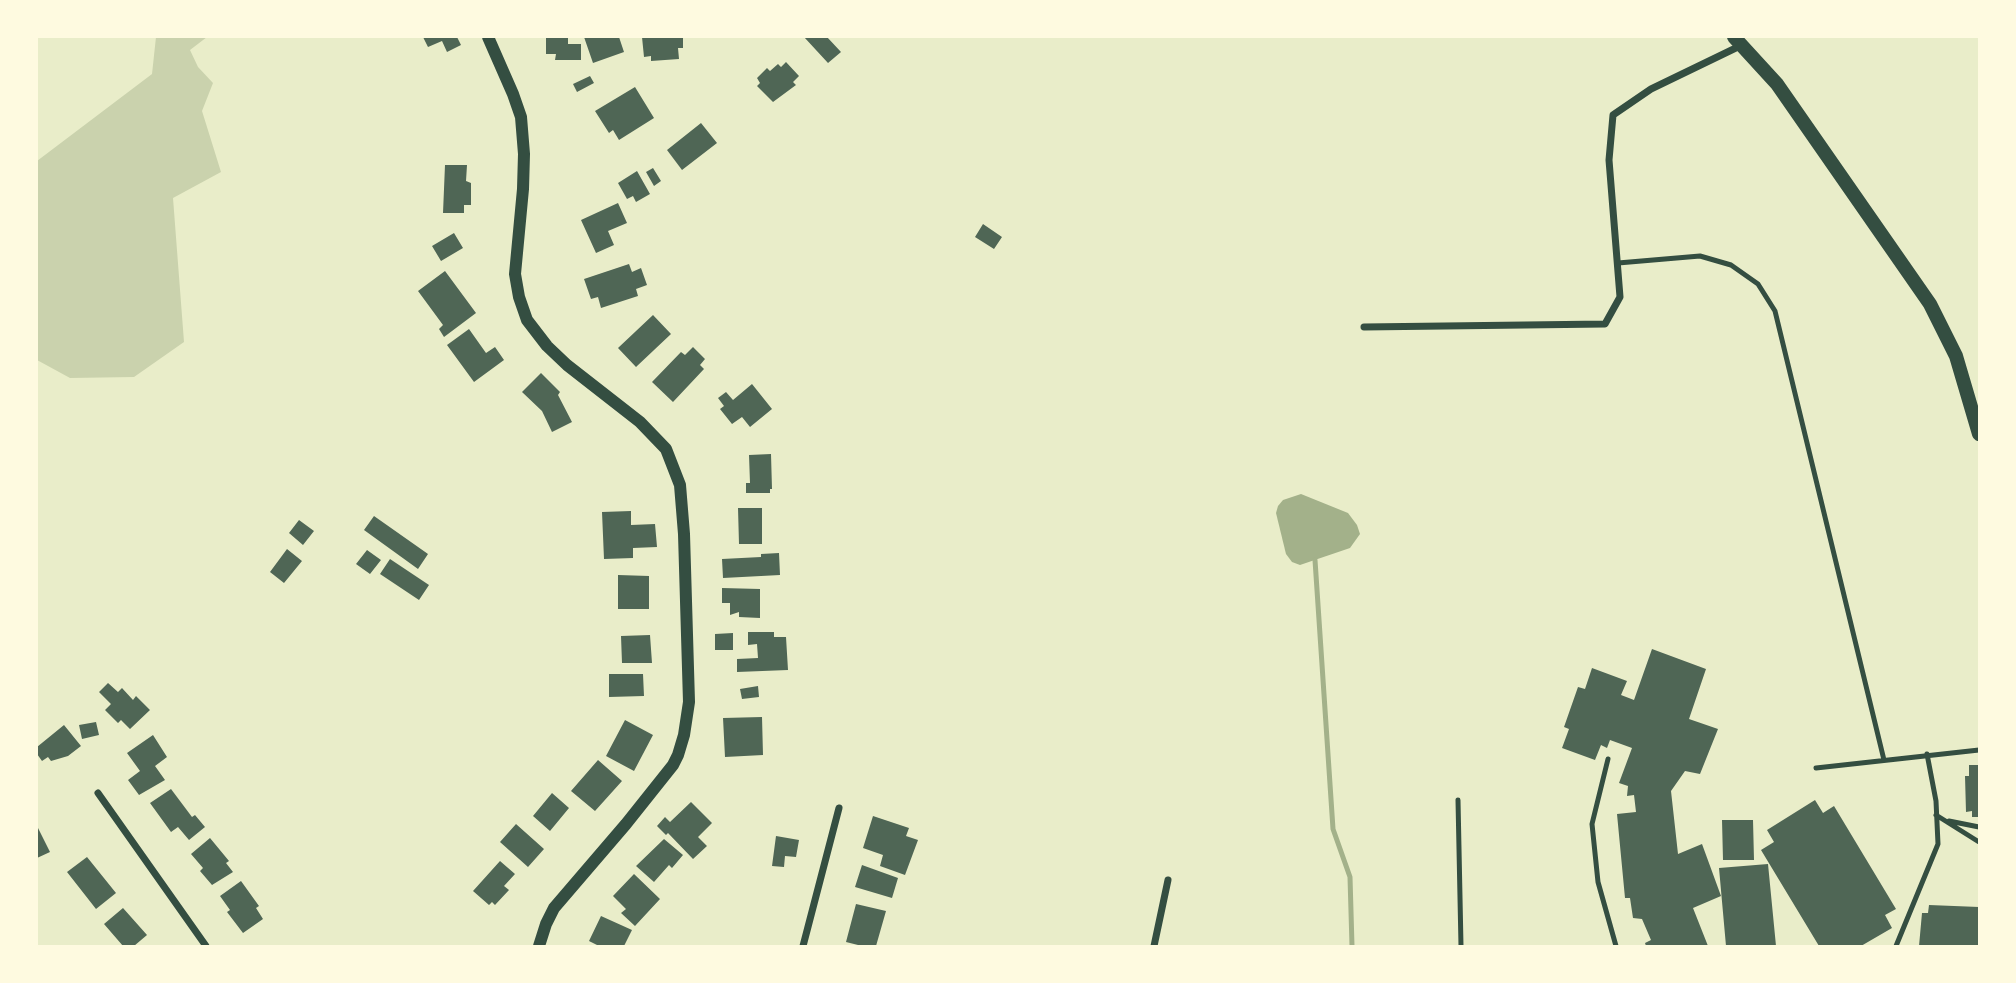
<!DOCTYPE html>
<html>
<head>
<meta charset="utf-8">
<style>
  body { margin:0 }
  #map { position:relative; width:2016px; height:983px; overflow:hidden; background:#e9edc9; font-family:Signika,sans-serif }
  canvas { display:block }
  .frame { position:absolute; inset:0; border:38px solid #fefae0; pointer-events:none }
</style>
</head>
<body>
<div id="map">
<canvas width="2016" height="983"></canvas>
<div class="frame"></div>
</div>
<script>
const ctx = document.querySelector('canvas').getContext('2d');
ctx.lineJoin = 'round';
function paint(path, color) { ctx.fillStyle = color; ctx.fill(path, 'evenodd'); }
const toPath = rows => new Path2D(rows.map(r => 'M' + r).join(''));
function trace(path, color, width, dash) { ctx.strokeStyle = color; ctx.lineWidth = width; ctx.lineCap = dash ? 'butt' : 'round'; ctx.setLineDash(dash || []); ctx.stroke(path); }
paint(toPath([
  [156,37,207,37,190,50,198,67,213,83,202,111,221,172,173,198,184,342,134,377,70,378,37,360,37,161,152,74]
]), '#cad2ad');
paint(toPath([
  [1301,494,1348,513,1357,525,1360,534,1350,548,1300,565,1292,562,1286,554,1276,513,1278,506,1283,500]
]), '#a3b18a');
trace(toPath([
  [1315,560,1333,829,1350,877,1352,946]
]), '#a3b18a', 5);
paint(toPath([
  [423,37,457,37,461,45,447,52,442,41,428,47],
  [546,37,568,37,568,44,581,44,581,60,555,60,556,54,546,54],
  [584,37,619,37,624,52,593,63],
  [642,37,683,38,683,48,678,48,679,59,651,61,651,56,644,57],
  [804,37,827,37,841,52,828,63],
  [786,62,799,76,793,82,796,85,773,102,757,86,760,83,757,78,767,68,770,71,778,64,781,67],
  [590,76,594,83,577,92,573,84],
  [635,87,654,118,619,140,613,130,609,133,595,111],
  [701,123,717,143,682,170,667,150],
  [445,165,467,165,466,181,471,183,471,205,464,205,464,213,443,213],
  [653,168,661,181,654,186,646,172],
  [637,171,650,194,636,202,633,196,627,199,618,183],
  [618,203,627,223,608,231,614,245,596,253,581,220],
  [983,224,1002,237,994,249,975,237],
  [454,233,463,248,441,261,432,246],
  [629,264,632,272,641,268,647,285,636,289,638,296,601,308,598,297,591,299,584,279],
  [445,271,476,313,444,337,439,329,443,325,418,291],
  [653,315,671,334,636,367,618,348],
  [469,329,486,353,495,347,504,360,474,382,447,345],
  [693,347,705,359,700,365,704,369,673,402,652,382,681,352,685,355],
  [541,373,560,392,558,395,572,422,552,432,542,411,522,392],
  [752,384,772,409,750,427,742,417,732,424,720,409,724,406,718,398,726,392,733,400],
  [771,454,772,489,770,489,770,493,746,493,746,483,750,483,749,455],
  [738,508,762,508,762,544,739,544],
  [631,511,631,525,655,524,657,547,633,548,633,558,604,559,602,512],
  [374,516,428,554,418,569,364,530],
  [299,520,314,531,303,545,289,533],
  [287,549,302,561,284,583,270,572],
  [367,550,381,560,370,574,356,564],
  [779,553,780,575,723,578,722,559,761,557,761,554],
  [390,559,429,585,419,600,380,574],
  [618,575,649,576,649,609,618,609],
  [722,588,760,589,760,618,739,617,739,612,730,615,730,603,722,603],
  [748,632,774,632,774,637,786,637,788,670,737,672,737,659,758,658,757,644,748,645],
  [733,633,733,650,715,650,715,634],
  [650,635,652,663,622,663,621,636],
  [1652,649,1706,669,1689,719,1718,729,1700,774,1685,771,1671,791,1678,854,1702,844,1721,896,1693,908,1708,946,1646,946,1645,943,1651,940,1642,919,1633,918,1630,898,1625,898,1617,814,1636,812,1634,795,1627,796,1628,786,1619,783,1632,748,1610,740,1607,748,1601,745,1595,760,1562,748,1569,729,1564,727,1578,687,1585,689,1592,668,1627,681,1621,695,1634,700],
  [609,674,643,674,644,696,609,697],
  [108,683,118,692,122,688,133,700,136,696,150,710,130,729,121,720,118,723,105,710,111,704,99,692],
  [758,686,759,697,742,699,740,689],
  [762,717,763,755,725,757,723,718],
  [625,720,653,735,634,771,606,756],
  [96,722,99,735,82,739,79,725],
  [64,725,81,746,68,756,51,761,48,757,42,761,37,754,37,747],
  [153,735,167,757,155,766,165,780,139,795,128,780,140,771,127,753],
  [598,760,622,781,595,811,571,791],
  [1969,765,1979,765,1979,817,1972,817,1972,811,1966,812,1965,776,1969,776],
  [171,789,192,817,195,815,205,827,189,840,178,827,171,832,150,803],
  [552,793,569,808,550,831,533,816],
  [1815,800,1823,813,1834,806,1896,909,1885,915,1892,928,1861,946,1819,946,1761,850,1774,842,1767,830],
  [691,802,712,823,698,837,707,846,693,859,668,833,666,835,657,826,665,817,670,822],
  [873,816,909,828,906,836,918,840,905,875,880,866,883,855,863,848],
  [1722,820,1753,820,1754,860,1723,860],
  [516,824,544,849,528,867,500,842],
  [37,826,50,852,37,858],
  [776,836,799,840,796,857,785,856,784,867,772,866],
  [210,838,229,861,226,863,233,872,212,885,200,871,203,868,191,854],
  [664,839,683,855,672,868,669,865,654,882,636,866],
  [87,857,116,893,96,909,67,872],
  [500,861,515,874,504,886,509,890,495,905,492,902,489,905,473,891],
  [1768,864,1776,946,1726,946,1719,868],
  [862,865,898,878,892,898,855,887],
  [634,874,660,899,635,926,621,913,626,909,613,896],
  [241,881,259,906,256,908,263,919,243,933,227,912,230,910,220,896],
  [856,904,886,911,876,946,862,946,846,942],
  [1929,905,1979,907,1978,946,1919,946,1922,913,1928,913],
  [123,908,147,935,134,946,123,946,104,924],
  [601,916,632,930,624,946,599,946,589,941]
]), '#4f6655');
trace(toPath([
  [1618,263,1700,256,1731,265,1758,284,1775,311,1884,760],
  [1608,759,1592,824,1598,882,1616,946],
  [1816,768,1979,750],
  [1458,800,1461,946],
  [1936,815,1979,842],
  [1949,821,1979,827],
  [1896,946,1938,844,1936,801,1927,754]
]), '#344e41', 5);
trace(toPath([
  [1364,327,1605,324,1620,297,1609,160,1613,115,1651,89,1742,45],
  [98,793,206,946],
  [803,946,839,808],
  [1154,946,1168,880]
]), '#344e41', 7);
trace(toPath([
  [488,37,513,94,521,117,524,154,523,189,515,274,519,297,527,320,547,346,567,365,640,422,666,449,680,485,684,534,689,702,684,735,678,755,673,765,626,824,554,908,546,924,539,946]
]), '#344e41', 12);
trace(toPath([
  [1734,37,1777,84,1930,304,1956,356,1979,434]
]), '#344e41', 14);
</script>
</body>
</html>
